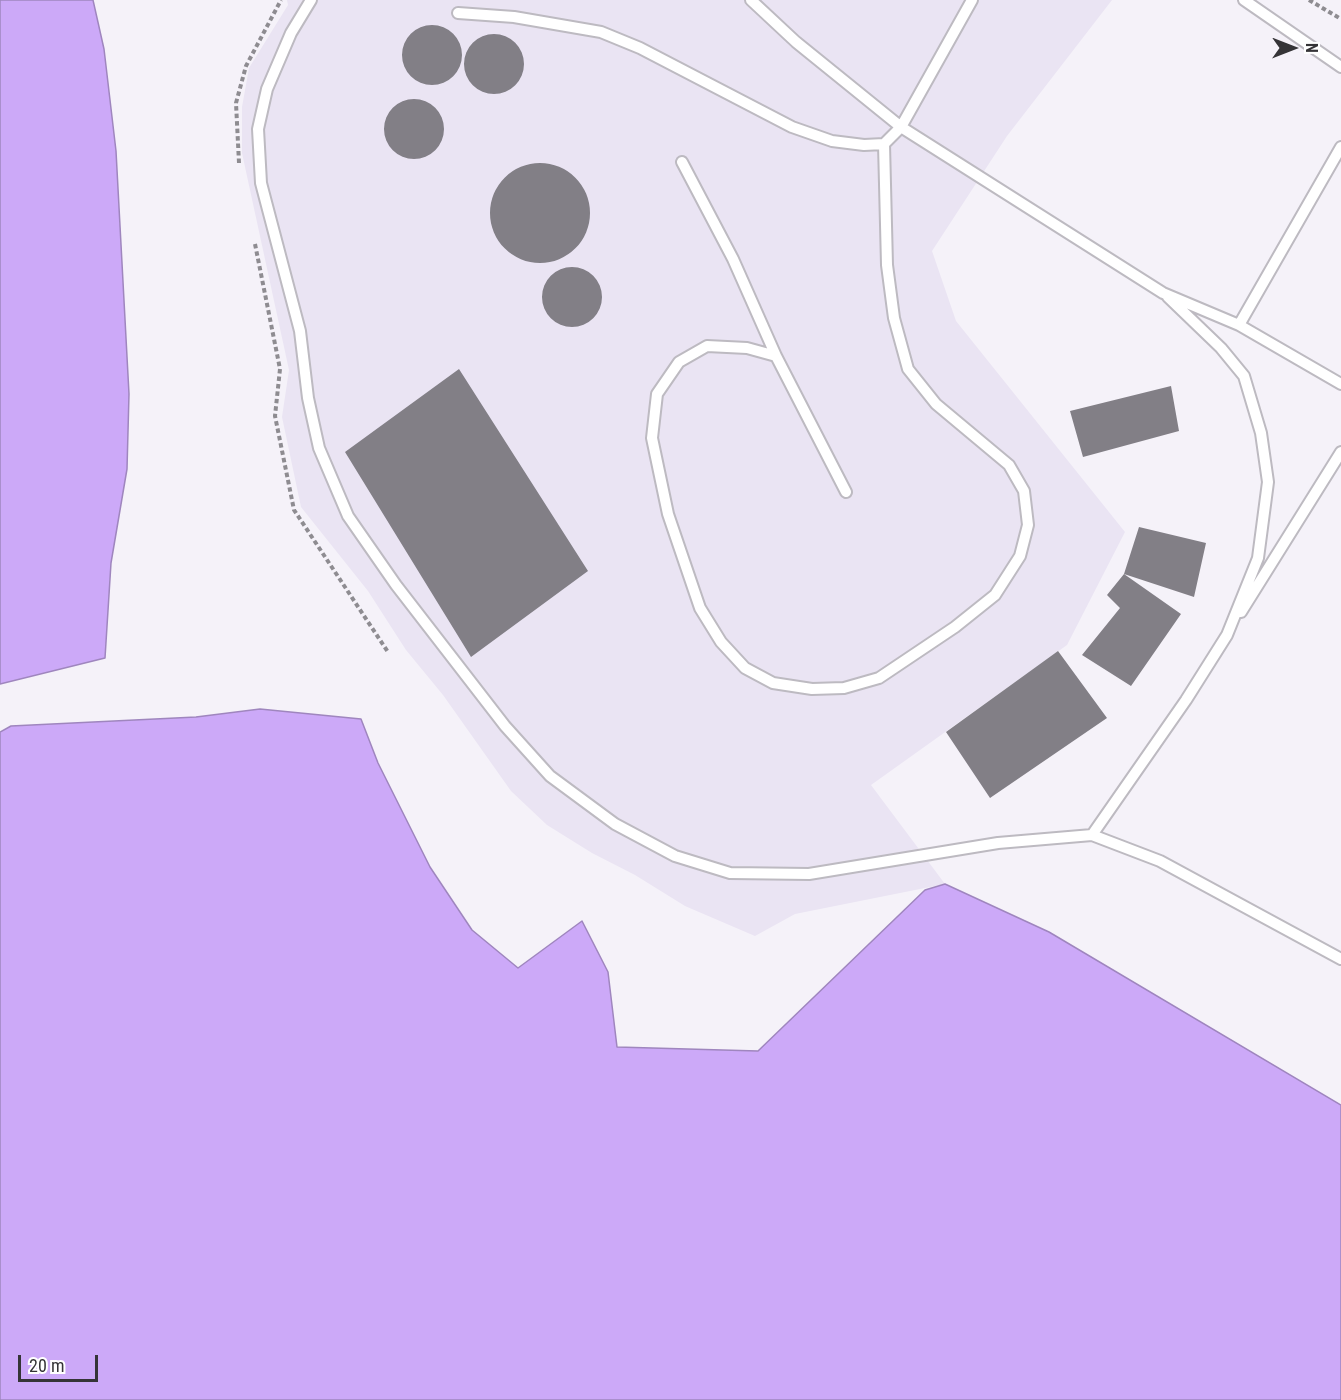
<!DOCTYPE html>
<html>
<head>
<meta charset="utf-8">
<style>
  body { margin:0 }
  #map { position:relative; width:1341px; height:1400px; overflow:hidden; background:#f5f2f9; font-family:"Roboto Condensed",sans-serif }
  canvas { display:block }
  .north { position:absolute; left:1263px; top:18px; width:60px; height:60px; -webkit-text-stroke:4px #fff; paint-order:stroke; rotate:90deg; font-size:16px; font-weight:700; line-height:24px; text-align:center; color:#353437 }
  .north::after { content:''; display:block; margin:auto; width:21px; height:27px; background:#353437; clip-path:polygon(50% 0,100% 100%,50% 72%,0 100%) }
  .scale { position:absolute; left:18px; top:1355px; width:80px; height:27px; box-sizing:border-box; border:3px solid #353437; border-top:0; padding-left:8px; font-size:18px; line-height:21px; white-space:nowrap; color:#353437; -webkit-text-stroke:4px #fff; paint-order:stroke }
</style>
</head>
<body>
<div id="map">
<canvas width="1341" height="1400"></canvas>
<div class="north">N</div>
<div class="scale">20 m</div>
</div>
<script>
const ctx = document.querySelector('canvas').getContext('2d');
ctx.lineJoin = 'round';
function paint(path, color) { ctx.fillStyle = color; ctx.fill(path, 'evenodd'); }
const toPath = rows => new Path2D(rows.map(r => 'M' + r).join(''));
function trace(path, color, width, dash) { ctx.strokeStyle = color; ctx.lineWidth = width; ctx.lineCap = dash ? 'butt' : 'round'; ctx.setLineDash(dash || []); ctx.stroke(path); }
paint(toPath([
  [287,0,1112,0,1007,136,932,251,956,321,1125,532,1067,645,871,785,945,884,795,914,755,936,685,906,635,875,592,853,547,825,511,791,443,695,406,650,368,591,301,507,282,417,289,370,242,153,242,107,249,68,288,5]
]), '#eae4f3');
const water = toPath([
  [0,0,93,0,104,49,116,151,129,394,127,469,111,563,105,658,0,684,0,0],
  [260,709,361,719,378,763,430,867,472,930,518,968,582,921,608,972,617,1047,758,1051,925,890,945,884,1049,932,1341,1105,1341,1400,0,1400,0,732,11,726,196,717,260,709]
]);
paint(water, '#cca9f8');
trace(water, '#9f86be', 1.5);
paint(toPath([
  '402 55a30 30 0 1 1 60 0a30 30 0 1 1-60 0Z',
  '464 64a30 30 0 1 1 60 0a30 30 0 1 1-60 0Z',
  '384 129a30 30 0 1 1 60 0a30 30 0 1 1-60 0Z',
  '490 213a50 50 0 1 1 100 0a50 50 0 1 1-100 0Z',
  '542 297a30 30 0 1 1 60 0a30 30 0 1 1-60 0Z',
  [459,369,588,571,471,657,345,452],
  [1171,386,1179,431,1083,457,1070,411],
  [1139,527,1206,543,1194,597,1124,574],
  [1124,574,1181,614,1131,686,1082,655,1120,608,1107,595],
  [1058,651,1107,718,990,798,946,732]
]), '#827f86');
const lane = toPath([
  [311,0,291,33,267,89,258,129,261,183,300,331,308,398,319,448,348,516,396,585,505,726,550,776,615,824,675,856,730,873,809,874,998,843,1092,835,1160,861,1341,959],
  [751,0,796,42,901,127,1163,293,1239,325,1341,384],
  [1244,0,1341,67],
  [458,13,514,17,601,32,640,48,792,127,832,141,864,145,884,144,901,127,972,0],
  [682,162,733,259,776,356,846,492],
  [1239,325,1341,147],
  [776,356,747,348,707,346,679,362,657,394,652,438,668,514,700,608,721,642,745,668,773,683,812,689,844,688,879,678,955,627,995,595,1020,556,1028,525,1024,491,1009,465,936,404,908,369,894,318,887,265,884,144],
  [1241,612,1341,452],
  [1092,835,1186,700,1227,635,1258,558,1268,482,1261,433,1244,376,1221,348,1168,297]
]);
trace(lane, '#bdbac1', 14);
trace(toPath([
  [1309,0,1341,19],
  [239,163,236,103,246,66,281,0],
  [255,244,280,369,275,416,294,510,388,652]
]), '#8e8c91', 4, [4.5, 3]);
trace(lane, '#fff', 10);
</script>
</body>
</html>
